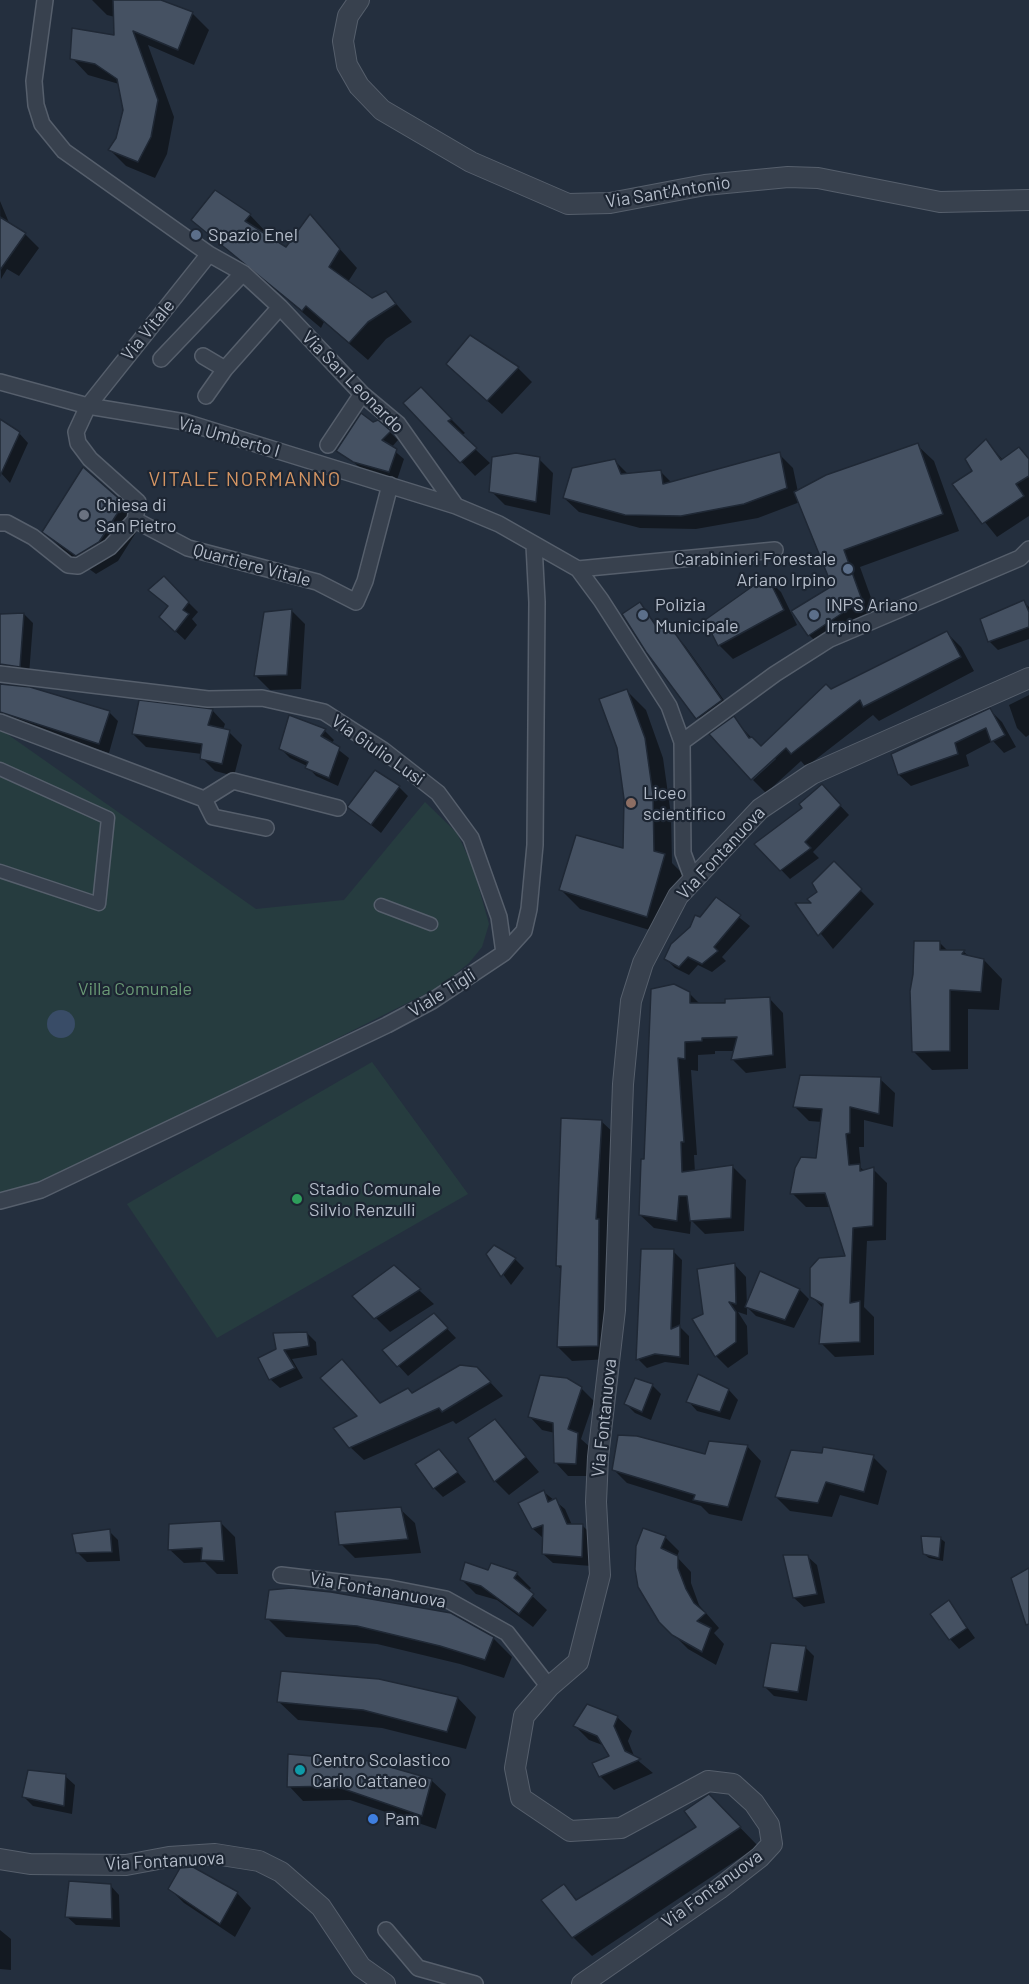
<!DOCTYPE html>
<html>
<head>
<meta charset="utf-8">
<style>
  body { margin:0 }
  canvas { display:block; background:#242f3e }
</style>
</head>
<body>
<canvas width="1029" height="1984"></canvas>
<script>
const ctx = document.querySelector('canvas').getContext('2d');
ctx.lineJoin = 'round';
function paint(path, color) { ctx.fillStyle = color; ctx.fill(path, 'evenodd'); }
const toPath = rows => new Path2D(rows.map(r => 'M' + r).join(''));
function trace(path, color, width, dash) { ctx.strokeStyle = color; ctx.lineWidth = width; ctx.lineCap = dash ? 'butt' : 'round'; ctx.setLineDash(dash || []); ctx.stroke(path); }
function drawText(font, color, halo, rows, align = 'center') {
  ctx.font = font + ' Barlow,sans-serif'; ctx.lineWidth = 4.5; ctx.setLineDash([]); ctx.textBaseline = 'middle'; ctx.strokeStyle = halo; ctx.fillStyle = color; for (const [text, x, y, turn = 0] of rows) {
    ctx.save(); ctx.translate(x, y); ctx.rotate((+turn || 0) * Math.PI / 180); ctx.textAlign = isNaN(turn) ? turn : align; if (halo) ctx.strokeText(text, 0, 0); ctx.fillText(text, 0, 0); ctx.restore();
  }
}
paint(toPath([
  [0,729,256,909,344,900,425,802,457,833,473,867,489,924,482,947,469,963,439,987,14,1201,0,1202],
  [372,1062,468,1194,217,1338,127,1204]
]), '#263c3f');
paint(toPath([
  '47 1024a14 14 0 1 1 28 0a14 14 0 1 1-28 0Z'
]), '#394c67');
paint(toPath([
  [92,0,160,0,192,13,209,30,194,65,148,45,174,117,167,154,155,178,126,166,110,150,118,138,124,101,119,84,88,75,72,58,116,36,115,17,107,15],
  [215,192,250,215,267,233,265,235,286,249,311,217,357,268,348,282,372,300,386,292,412,322,386,339,368,360,324,322,321,328,193,220],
  [0,201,10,225,25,234,39,248,19,276,7,269,1,279],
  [470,337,518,368,532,382,502,414,462,378],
  [421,389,465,433,461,436,490,463,475,476,405,403],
  [373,423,390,432,398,440,391,448,404,459,397,480,363,470,338,450],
  [0,430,19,433,28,443,10,483,0,472],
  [986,441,1003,460,1029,459,1029,516,997,537,954,484,974,472],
  [917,445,934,461,959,531,860,567,878,617,826,652,809,635,834,587,800,502,758,518,696,529,640,528,579,512,564,498,615,461,629,475,660,471,672,483,779,454,793,468,798,492],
  [539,459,553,473,550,515,505,505,491,491],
  [123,504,142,523,118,561,96,574,63,550,44,531],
  [164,578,198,612,192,619,197,625,185,640,170,626,169,607,150,590],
  [767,578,781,592,797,625,733,659,719,645],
  [1024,602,1029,607,1029,639,998,650,989,641],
  [640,604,660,629,676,635,686,647,731,710,707,728,624,615],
  [291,610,305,624,301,689,270,690,256,676],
  [0,614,24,614,33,623,29,675,0,673],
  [947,633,961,647,974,671,879,721,873,715,806,767,801,761,766,793,753,780,776,759,774,757,751,778,733,718,761,748,831,691],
  [0,689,109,712,118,721,109,753,0,718],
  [627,691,646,710,663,758,671,815,672,863,683,874,666,935,580,909,561,890,625,850],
  [1029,695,1029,735,1026,737,1017,728,1009,705],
  [140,702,213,711,225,724,223,730,229,732,242,745,234,776,215,771,202,758,202,754,146,747,133,734],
  [990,710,1002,722,1016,747,1004,753,993,741,966,755,969,766,911,786,899,775,893,754],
  [290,717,325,731,334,740,331,744,349,758,338,786,316,776,307,766,290,758,281,749],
  [822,786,849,815,813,852,819,858,790,879,756,844,805,808],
  [399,787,408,796,381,833,349,807],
  [834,864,874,904,833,949,798,905,814,904],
  [716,899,750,926,722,957,726,961,712,972,698,965,689,975,675,968,666,959],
  [940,943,948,951,964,952,970,957,984,960,1002,979,999,1010,968,1009,968,1069,932,1070,913,1051],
  [689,993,700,1004,770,999,783,1013,786,1068,746,1073,733,1060,735,1051,715,1051,715,1054,698,1055,698,1071,691,1070,697,1155,694,1155,695,1172,732,1166,746,1180,744,1231,705,1234,691,1220,690,1234,654,1228,640,1215,646,1160],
  [880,1079,895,1093,893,1127,864,1120,864,1147,859,1147,861,1168,865,1171,873,1169,887,1183,886,1240,867,1241,864,1307,874,1317,874,1355,835,1357,821,1343,824,1309,811,1296,847,1257,831,1207,806,1207,792,1193,817,1159,822,1122,809,1121,795,1107],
  [601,1121,616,1135,611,1359,572,1361,558,1347,563,1271,558,1266],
  [494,1247,515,1259,524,1268,511,1285,488,1254],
  [673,1251,682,1260,680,1327,689,1336,689,1365,665,1362,647,1368,638,1359],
  [735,1265,746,1277,747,1306,761,1273,800,1290,809,1299,794,1328,756,1316,747,1307,747,1315,738,1312,747,1326,748,1354,728,1368,716,1356],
  [394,1267,434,1304,390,1332,354,1296],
  [434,1315,456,1338,408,1376,384,1350],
  [307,1333,316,1342,317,1355,292,1359,303,1378,280,1388,270,1379,277,1350],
  [342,1361,381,1404,413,1394,490,1382,503,1396,456,1424,453,1421,364,1460,350,1447,359,1416],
  [699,1376,729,1390,738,1400,730,1420,697,1411,688,1401],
  [652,1385,661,1394,651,1420,635,1413,626,1404],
  [581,1388,594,1401,581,1439,590,1447,588,1476,568,1476,556,1463,555,1433,542,1430,530,1417],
  [495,1421,539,1472,509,1495,495,1481],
  [747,1446,761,1461,742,1521,709,1514,701,1506,627,1483,613,1469,706,1456],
  [439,1451,466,1482,443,1497,434,1488],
  [873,1457,887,1471,878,1505,840,1495,832,1517,790,1511,776,1497],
  [544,1492,565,1509,572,1525,582,1525,591,1534,591,1566,553,1563,543,1554,543,1538,533,1529,520,1504],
  [400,1509,415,1523,421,1553,355,1558,341,1544],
  [220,1522,235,1537,238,1574,217,1574,205,1562,184,1563,169,1549],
  [109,1531,118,1540,120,1561,87,1562,77,1552],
  [665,1537,679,1551,677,1557,691,1572,691,1583,699,1605,719,1628,714,1633,724,1644,716,1665,688,1649,660,1621,636,1569],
  [940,1538,945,1542,943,1561,929,1558,924,1554],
  [807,1556,817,1565,825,1603,804,1607,794,1598],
  [492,1564,517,1574,531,1588,528,1592,547,1610,533,1627,497,1600,476,1594,462,1580,489,1572],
  [270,1591,493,1638,512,1657,504,1678,460,1664,377,1644,286,1637,267,1618],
  [949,1602,975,1638,959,1649,950,1639],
  [805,1647,814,1656,807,1701,774,1696,765,1687],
  [379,1680,458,1698,476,1717,466,1749,382,1728,298,1720,279,1702],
  [617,1717,632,1731,628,1741,635,1758,653,1773,614,1790,600,1776,611,1756,605,1746,589,1740,575,1726],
  [65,1776,75,1785,72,1814,33,1806,24,1797],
  [431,1780,446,1794,436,1829,350,1800,303,1801,289,1786],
  [728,1815,758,1846,592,1956,573,1937,564,1886,578,1901],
  [192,1869,237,1893,251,1908,235,1937,184,1903,170,1889],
  [110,1885,119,1895,120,1927,76,1925,66,1916],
  [0,1930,11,1939,11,1970,0,1969]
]), '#0007');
const building = toPath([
  [113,0,161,0,193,12,178,50,133,31,158,100,151,137,138,162,108,150,116,138,123,110,117,79,95,64,70,59,72,28,114,35,113,0],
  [215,190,251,214,245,221,286,247,310,214,340,249,329,267,372,298,386,291,396,304,368,322,349,343,306,306,302,311,191,220,215,190],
  [0,217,26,233,0,270,0,217],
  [470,335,519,367,487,401,446,364,470,335],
  [421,387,452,419,448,421,477,448,460,463,403,403,421,387],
  [361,413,373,422,378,420,391,431,382,440,397,449,389,472,353,462,336,451,361,413],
  [0,419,20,432,0,476,0,419],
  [986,439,1001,460,1019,447,1029,459,1029,476,1016,484,1024,496,982,524,952,484,972,471,965,459,986,439],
  [918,443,943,514,844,550,862,600,808,636,791,611,832,586,794,492,826,475,918,443],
  [780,452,787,488,744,504,681,516,625,515,563,498,572,468,615,459,621,474,661,470,663,484,780,452],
  [516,453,540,457,536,502,489,492,492,457,516,453],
  [83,467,124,503,99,542,76,556,42,532,83,467],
  [164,576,189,602,183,610,189,614,175,632,159,617,168,606,148,590,164,576],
  [767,576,784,610,718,646,705,620,767,576],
  [1024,600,1029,612,1029,627,988,642,980,619,1024,600],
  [640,602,658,629,667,624,677,636,722,700,696,719,646,652,622,614,640,602],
  [292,609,287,675,254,676,264,612,292,609],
  [24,613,20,667,0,664,0,614,24,613],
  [947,631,961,657,863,707,860,700,791,754,786,748,751,780,709,734,734,716,749,738,752,737,761,746,826,684,831,689,947,631],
  [0,684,30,687,110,711,99,744,0,712,0,684],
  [627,689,645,738,653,795,654,851,665,854,647,917,559,890,576,835,623,848,624,799,617,748,599,699,627,689],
  [139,700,213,709,208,725,230,730,222,764,200,759,202,744,132,734,139,700],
  [990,708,1005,735,991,742,986,728,955,743,958,754,898,775,891,754,990,708],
  [289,715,326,729,321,736,340,747,329,778,305,768,308,762,279,749,289,715],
  [375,770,400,786,371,825,347,807,375,770],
  [822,784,841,805,805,842,811,848,780,871,754,844,802,808,799,804,822,784],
  [834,861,862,889,818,936,795,903,811,903,807,899,817,892,812,883,834,861],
  [716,897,741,915,714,947,718,951,702,964,688,957,679,967,664,959,671,944,690,927,695,915,700,917,716,897],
  [914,941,940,941,940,950,965,950,962,954,984,959,981,992,950,990,950,1051,912,1052,910,991,913,974,914,941],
  [674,984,690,992,690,1003,725,1003,725,999,770,997,773,1055,731,1060,737,1037,702,1038,702,1041,685,1042,685,1059,678,1058,684,1142,681,1142,682,1172,733,1165,731,1218,690,1221,687,1196,679,1196,677,1221,639,1215,641,1159,644,1159,651,989,674,984],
  [800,1075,881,1077,879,1114,850,1107,850,1133,846,1134,849,1165,860,1164,860,1171,874,1167,873,1226,853,1228,850,1303,860,1301,860,1342,819,1344,823,1304,810,1297,810,1268,819,1258,845,1256,825,1193,790,1194,795,1168,801,1157,816,1158,822,1109,793,1107,800,1075],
  [561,1118,602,1120,596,1219,599,1219,598,1346,557,1347,561,1266,556,1266,561,1118],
  [494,1245,516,1258,501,1277,486,1254,494,1245],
  [641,1249,674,1249,671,1329,680,1325,680,1357,655,1354,636,1360,641,1249],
  [735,1263,736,1304,729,1302,736,1312,736,1342,715,1357,692,1319,703,1314,697,1269,735,1263],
  [394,1265,421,1289,374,1319,352,1296,394,1265],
  [760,1271,800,1289,785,1320,745,1307,760,1271],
  [434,1313,448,1328,397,1367,382,1350,434,1313],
  [307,1332,309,1346,284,1350,295,1368,269,1380,258,1358,276,1349,273,1333,307,1332],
  [342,1359,380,1403,408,1388,412,1393,460,1365,477,1367,491,1382,442,1412,439,1408,349,1448,333,1428,357,1416,320,1378,342,1359],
  [698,1374,729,1389,720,1412,686,1402,698,1374],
  [540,1375,567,1378,582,1387,568,1429,578,1433,576,1464,554,1463,553,1423,528,1417,540,1375],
  [635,1378,653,1384,642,1412,624,1404,635,1378],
  [495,1419,526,1457,494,1482,468,1438,495,1419],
  [618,1435,637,1436,705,1454,709,1441,748,1445,728,1507,693,1500,695,1495,612,1470,618,1435],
  [823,1447,874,1455,864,1492,826,1482,818,1503,775,1497,791,1450,822,1453,823,1447],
  [439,1449,458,1472,433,1489,415,1464,439,1449],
  [544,1490,548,1502,556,1498,567,1524,583,1524,582,1557,542,1554,543,1525,532,1529,518,1503,544,1490],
  [401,1507,408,1539,339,1545,335,1512,401,1507],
  [221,1521,224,1561,201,1560,202,1548,168,1550,169,1524,221,1521],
  [643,1528,666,1536,661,1548,678,1556,678,1568,686,1589,694,1603,706,1613,697,1621,711,1628,702,1652,672,1635,659,1622,638,1587,635,1569,636,1546,643,1528],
  [110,1529,112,1552,76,1553,72,1534,110,1529],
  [921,1536,941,1537,939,1558,923,1554,921,1536],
  [783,1555,808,1555,817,1594,793,1598,783,1555],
  [465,1562,488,1570,491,1563,518,1572,514,1578,534,1594,519,1614,481,1586,460,1580,465,1562],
  [1029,1568,1029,1624,1026,1625,1011,1578,1029,1568],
  [291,1588,331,1592,451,1613,494,1637,485,1660,440,1646,357,1626,265,1619,269,1590,291,1588],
  [949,1600,967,1628,949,1640,930,1614,949,1600],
  [771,1643,806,1646,798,1692,763,1687,771,1643],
  [281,1671,379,1679,458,1697,447,1732,363,1710,277,1702,281,1671],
  [587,1704,618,1716,614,1726,625,1751,641,1759,599,1777,592,1763,609,1756,597,1736,573,1726,587,1704],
  [288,1754,369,1761,432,1779,422,1816,335,1786,287,1787,288,1754],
  [28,1770,66,1774,64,1806,22,1797,28,1770],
  [709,1794,741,1827,572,1938,541,1900,564,1884,576,1900,696,1827,684,1811,709,1794],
  [193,1867,238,1892,220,1924,168,1889,180,1868,193,1867],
  [69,1881,111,1884,112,1919,65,1917,69,1881]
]);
paint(building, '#455162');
trace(building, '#1f2835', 1.5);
const pedestrian = toPath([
  [0,769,108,818,99,904,0,871],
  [381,905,431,924]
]);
const minor = toPath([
  [45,0,34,81,36,105,42,124,64,151,209,254,243,273,280,307,362,394,398,424,456,506,499,524,578,569,601,600,669,706,682,742,683,853,693,880],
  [209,254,88,406,76,432,78,443,90,459,138,502,135,520,188,548,317,582,356,602,365,581,390,485],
  [203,356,225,369],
  [161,359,243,273],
  [0,382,88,406,185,422,456,506],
  [206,396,225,369,280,307],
  [328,445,362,394],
  [0,523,7,523,33,537,68,565,78,566,110,547,135,520],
  [578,569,775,550],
  [0,674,208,699,262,698,324,712,383,750,438,793,471,838,499,917,504,953],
  [0,722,204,799,213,817,266,828],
  [682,742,775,674,830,639,1020,558,1029,549],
  [204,799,233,781,338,808],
  [0,1201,41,1190,387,1025,432,1001,504,953,524,931,529,909,535,845,537,602,534,545],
  [281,1575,390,1588,446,1599,507,1633,549,1687],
  [386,1930,418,1968,475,1984]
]);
const tertiary = toPath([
  [359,0,348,16,343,41,347,65,359,86,382,110,471,162,568,204,610,203,705,185,788,177,818,178,940,202,1029,200],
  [0,1859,30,1864,126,1865,169,1857,215,1854,259,1861,281,1872,321,1907,361,1967,385,1984],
  [582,1984,719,1889,760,1857,772,1844,769,1825,754,1803,733,1784,708,1781,621,1828,570,1831,521,1798,515,1768,524,1716,549,1687,578,1662,600,1575,596,1502,598,1457,615,1310,623,1084,631,1001,643,963,678,896,760,809,812,774,1029,678]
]);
trace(pedestrian, '#565f6c', 15);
trace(minor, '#565f6c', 18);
trace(tertiary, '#565f6c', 22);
trace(pedestrian, '#38414e', 12);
trace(minor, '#38414e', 15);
trace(tertiary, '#38414e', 20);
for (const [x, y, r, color] of [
  [196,235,6,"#5c6f8a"],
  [84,515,6,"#6b7280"],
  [848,569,6,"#5c6f8a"],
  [643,615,6,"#5c6f8a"],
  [814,615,6,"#5c6f8a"],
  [631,803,6,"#8d6e63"],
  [297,1199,6,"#2e9e5b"],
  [300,1770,6,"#0f9aa8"],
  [373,1819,6,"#3f7fe0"]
]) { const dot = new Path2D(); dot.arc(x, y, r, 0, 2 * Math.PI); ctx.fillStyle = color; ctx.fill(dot); trace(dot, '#1d2633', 2); }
drawText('18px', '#b4bcc9', '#1d2633', [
  ["Via Sant'Antonio",668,192,-9],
  ["Via Vitale",148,330,-51],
  ["Via San Leonardo",353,382,45],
  ["Via Umberto I",229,437,16],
  ["Quartiere Vitale",252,565,15],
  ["Via Giulio Lusi",378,750,35],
  ["Via Fontanuova",721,853,-47],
  ["Viale Tigli",442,993,-32],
  ["Via Fontanuova",604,1418,-84],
  ["Via Fontananuova",378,1590,10],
  ["Via Fontanuova",165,1861,-3],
  ["Via Fontanuova",712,1889,-36]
]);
drawText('18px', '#b4bcc9', '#1d2633', [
  ["Spazio Enel",208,235],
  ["Chiesa di",96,505],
  ["San Pietro",96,526],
  ["Carabinieri Forestale",836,559,"right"],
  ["Ariano Irpino",836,580,"right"],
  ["Polizia",655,605],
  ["Municipale",655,626],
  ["INPS Ariano",826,605],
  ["Irpino",826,626],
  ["Liceo",643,793],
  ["scientifico",643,814],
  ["Stadio Comunale",309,1189],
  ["Silvio Renzulli",309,1210],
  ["Centro Scolastico",312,1760],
  ["Carlo Cattaneo",312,1781],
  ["Pam",385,1819]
], 'left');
drawText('18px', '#6b9a76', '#1d2633', [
  ["Villa Comunale",135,989]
]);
ctx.letterSpacing = '1.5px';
drawText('20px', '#d59563', '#1d2633', [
  ["VITALE NORMANNO",245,479]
]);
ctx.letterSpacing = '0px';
</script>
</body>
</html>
